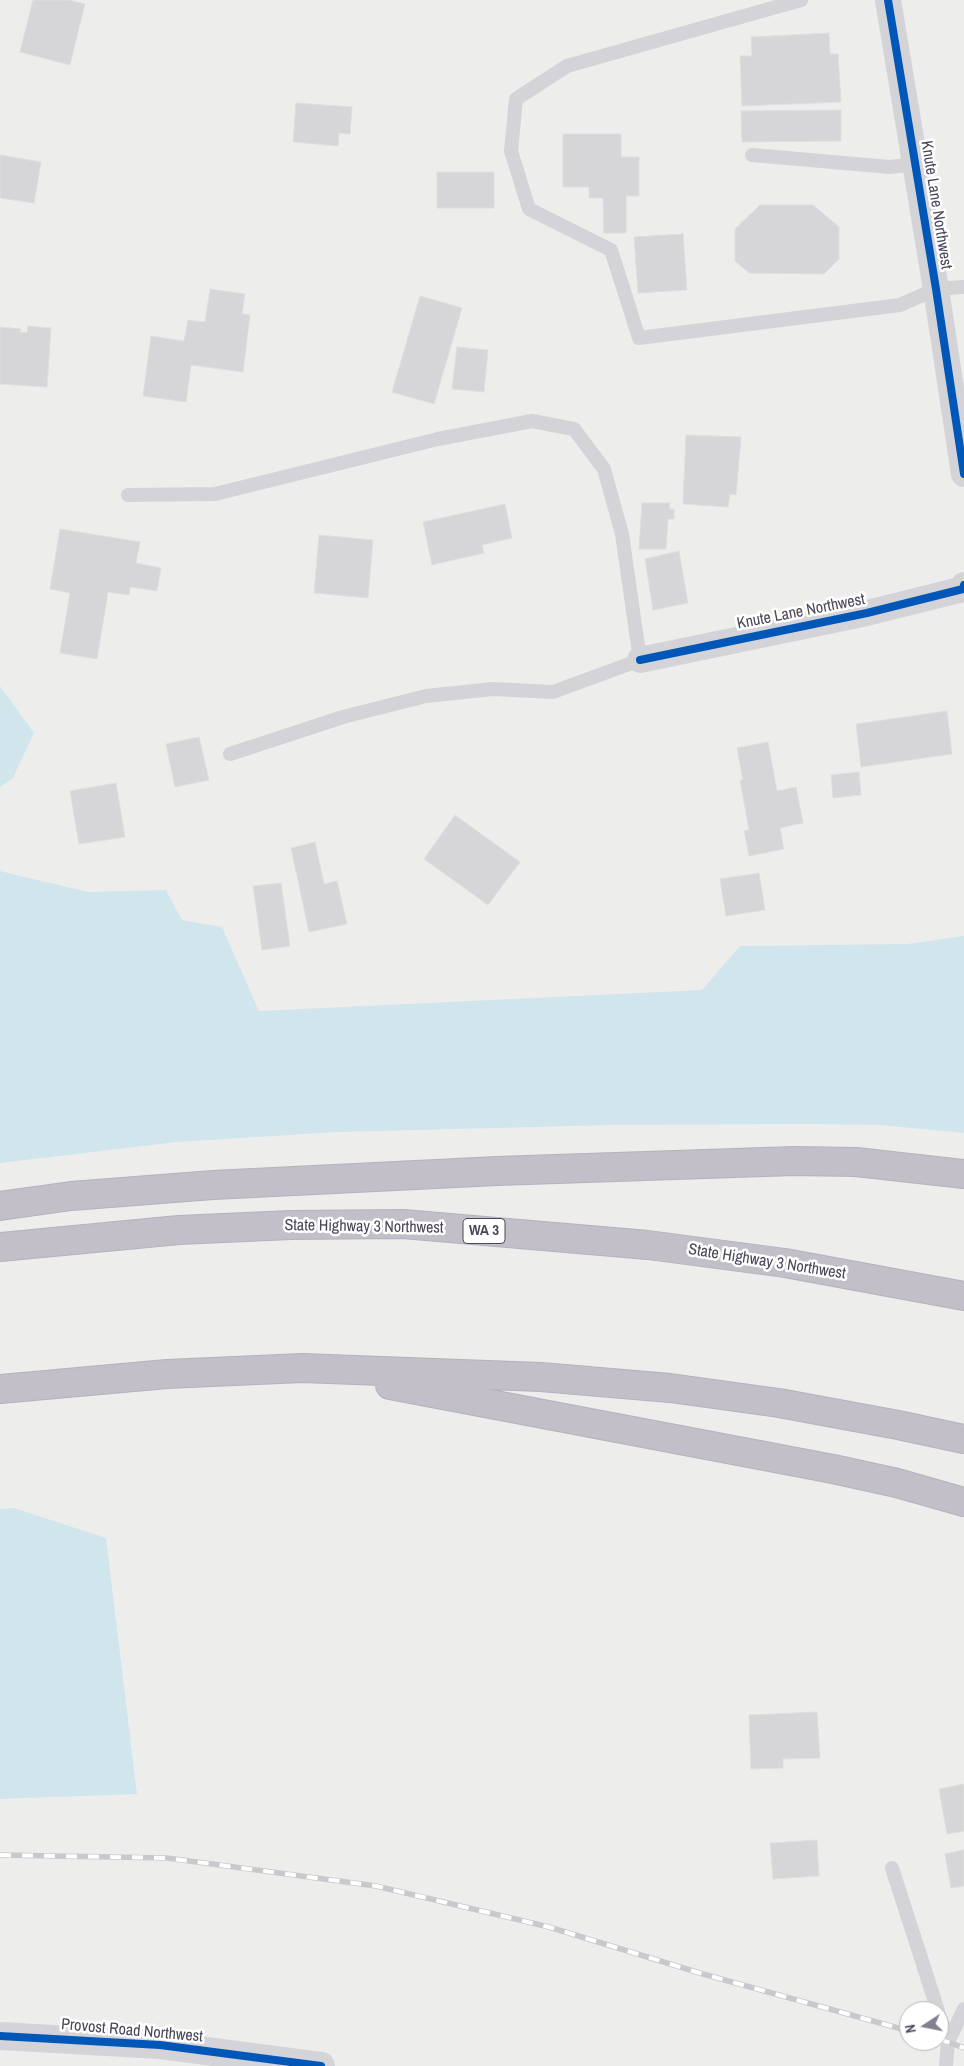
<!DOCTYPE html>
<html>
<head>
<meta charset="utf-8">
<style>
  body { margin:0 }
  #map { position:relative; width:964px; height:2066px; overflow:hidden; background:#ededec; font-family:"Archivo Narrow",sans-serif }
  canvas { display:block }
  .north { position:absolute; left:899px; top:2001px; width:50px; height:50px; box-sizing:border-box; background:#fff; border:1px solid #b7b5bc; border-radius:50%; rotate:259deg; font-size:14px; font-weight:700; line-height:20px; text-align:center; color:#4b4558 }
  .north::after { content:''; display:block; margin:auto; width:18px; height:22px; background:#84808c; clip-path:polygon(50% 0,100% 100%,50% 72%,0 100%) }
</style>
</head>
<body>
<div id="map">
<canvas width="964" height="2066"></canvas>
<div class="north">N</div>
</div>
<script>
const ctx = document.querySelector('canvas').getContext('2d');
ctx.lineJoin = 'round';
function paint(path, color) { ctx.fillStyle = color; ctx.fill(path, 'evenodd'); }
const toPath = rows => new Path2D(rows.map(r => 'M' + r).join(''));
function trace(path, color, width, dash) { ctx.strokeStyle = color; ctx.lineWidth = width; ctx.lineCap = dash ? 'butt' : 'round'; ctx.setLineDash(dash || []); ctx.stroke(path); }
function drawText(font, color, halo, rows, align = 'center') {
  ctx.font = font + ' "Archivo Narrow",sans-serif'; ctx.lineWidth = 5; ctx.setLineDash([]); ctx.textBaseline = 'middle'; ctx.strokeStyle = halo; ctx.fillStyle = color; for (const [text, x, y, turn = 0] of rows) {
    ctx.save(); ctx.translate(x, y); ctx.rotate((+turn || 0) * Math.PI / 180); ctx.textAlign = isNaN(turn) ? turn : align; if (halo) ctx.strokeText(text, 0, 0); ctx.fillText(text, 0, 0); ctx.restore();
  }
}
paint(toPath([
  [0,686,34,733,13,778,0,787],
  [0,871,88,892,166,890,182,920,222,927,259,1011,702,990,740,946,907,944,964,936,964,1133,879,1125,807,1124,613,1125,338,1132,177,1142,0,1163],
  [14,1508,106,1538,137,1794,0,1799,0,1509]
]), '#d1e6ec');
const building = toPath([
  [33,0,69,0,85,4,70,65,20,52,33,0],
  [829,33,830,54,838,54,841,102,742,106,740,56,752,56,751,37,829,33],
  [296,103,352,107,350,134,339,133,338,146,293,142,296,103],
  [841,110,841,141,742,142,741,111,841,110],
  [563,134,621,134,621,157,639,157,639,196,626,196,626,233,604,233,603,198,589,198,589,187,563,187,563,134],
  [0,155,41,162,34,203,0,198,0,155],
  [437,172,494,172,494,208,437,208,437,172],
  [760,205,813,205,839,227,839,259,824,274,749,273,735,261,735,229,760,205],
  [683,234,687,290,638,293,634,237,683,234],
  [210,289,245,294,242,314,250,315,243,372,191,365,186,402,143,396,151,336,184,341,188,320,205,322,210,289],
  [420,296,462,308,434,404,392,392,420,296],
  [28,326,51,328,47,387,0,384,0,327,21,329,20,332,27,333,28,326],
  [457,347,488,350,484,392,452,389,457,347],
  [686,435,741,437,736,495,730,494,728,507,683,504,686,435],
  [642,503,670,503,669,509,674,509,674,519,668,519,666,549,639,549,642,503],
  [505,504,512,538,482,545,484,553,432,565,423,522,505,504],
  [60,529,140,542,136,563,161,568,157,591,130,587,129,595,108,592,97,659,60,653,70,593,50,589,60,529],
  [319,535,373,540,368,598,314,593,319,535],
  [679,551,688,603,653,610,645,559,679,551],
  [947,711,952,754,861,767,856,724,947,711],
  [199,737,209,780,175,787,166,744,199,737],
  [768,742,777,791,796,787,803,823,780,828,784,849,749,856,744,831,749,830,740,780,743,780,737,748,768,742],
  [859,772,861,795,833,798,831,775,859,772],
  [116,783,125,837,79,844,70,791,116,783],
  [455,815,520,862,488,905,424,859,455,815],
  [315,842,324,884,337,881,347,924,309,932,291,848,315,842],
  [759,873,765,910,726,916,720,879,759,873],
  [281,883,290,946,262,950,253,886,281,883],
  [817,1712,820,1758,783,1759,783,1768,751,1769,749,1715,817,1712],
  [964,1784,964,1831,947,1834,939,1789,964,1784],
  [817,1840,819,1876,773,1879,770,1843,817,1840],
  [964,1850,964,1886,951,1888,945,1854,964,1850]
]);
paint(building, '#d6d5d8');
trace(building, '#dfdedf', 1);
const motorway = toPath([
  [0,1206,71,1196,213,1185,497,1171,794,1161,856,1162,964,1174],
  [0,1247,179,1230,291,1225,403,1224,648,1245,785,1263,964,1296],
  [390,1385,833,1469,897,1483,964,1502],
  [0,1389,167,1374,302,1368,541,1377,670,1388,779,1403,898,1425,964,1439]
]);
trace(motorway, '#b5b2bc', 30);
trace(toPath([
  [801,0,567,66,516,99,511,151,529,209,611,250,639,338,900,305,936,289,964,287],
  [752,155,890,167,916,164],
  [128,495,215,494,438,439,532,421,574,429,604,469,622,534,640,660,553,692,493,689,426,696,343,717,230,754],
  [892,1868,938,2011],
  [939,2015,948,2042,946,2066],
  [948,2042,964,2009]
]), '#d4d3d7', 14);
trace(toPath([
  [888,0,936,289,964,474],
  [640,660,867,613,963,589,964,585]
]), '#d4d3d7', 26);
trace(toPath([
  [0,2036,160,2045,321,2066]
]), '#d4d3d7', 28);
trace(motorway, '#c2bfc8', 28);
const rail = toPath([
  [0,1855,167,1858,376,1886,549,1927,703,1974,909,2031],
  [939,2039,964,2048]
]);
trace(rail, '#cac8cd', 5.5);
trace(rail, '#fff', 4, [11]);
trace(toPath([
  [888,0,936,289,964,474],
  [640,660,867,613,963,589,964,585],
  [0,2036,160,2045,321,2066]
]), '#0057b8', 8);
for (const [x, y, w] of [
  [484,1231,42]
]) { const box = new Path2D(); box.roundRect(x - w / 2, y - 12.5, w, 25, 4); ctx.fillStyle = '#fff'; ctx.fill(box); trace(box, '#4b4558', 1); }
drawText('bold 15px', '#4b4558', null, [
  ["WA 3",484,1231]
]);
drawText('16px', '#4b4558', '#fff', [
  ["Knute Lane Northwest",936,205,81],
  ["Knute Lane Northwest",801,612,-11],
  ["State Highway 3 Northwest",364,1227,1],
  ["State Highway 3 Northwest",767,1262,9],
  ["Provost Road Northwest",132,2031,5]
]);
</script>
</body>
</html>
